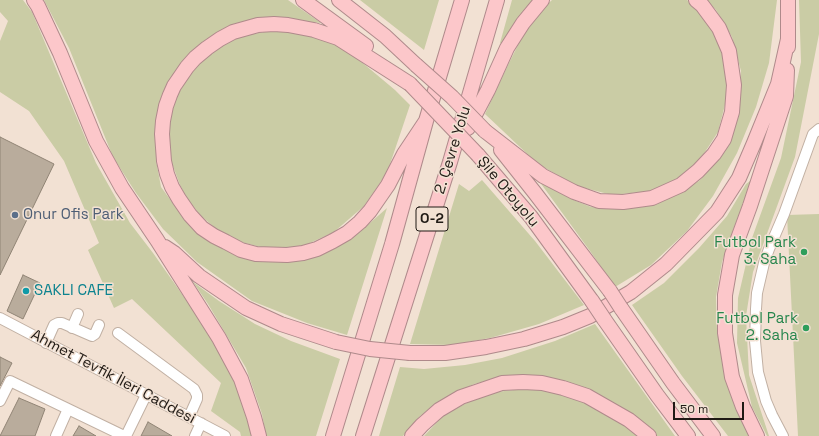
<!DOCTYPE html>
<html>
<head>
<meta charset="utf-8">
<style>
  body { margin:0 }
  #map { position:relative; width:819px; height:436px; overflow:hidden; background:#f2e1d3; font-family:"Space Grotesk",sans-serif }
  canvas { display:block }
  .scale { position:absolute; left:673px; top:402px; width:71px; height:18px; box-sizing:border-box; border:2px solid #201a15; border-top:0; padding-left:5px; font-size:12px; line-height:14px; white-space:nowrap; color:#201a15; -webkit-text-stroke:3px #f2e1d3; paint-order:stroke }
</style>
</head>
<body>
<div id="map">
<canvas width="819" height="436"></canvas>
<div class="scale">50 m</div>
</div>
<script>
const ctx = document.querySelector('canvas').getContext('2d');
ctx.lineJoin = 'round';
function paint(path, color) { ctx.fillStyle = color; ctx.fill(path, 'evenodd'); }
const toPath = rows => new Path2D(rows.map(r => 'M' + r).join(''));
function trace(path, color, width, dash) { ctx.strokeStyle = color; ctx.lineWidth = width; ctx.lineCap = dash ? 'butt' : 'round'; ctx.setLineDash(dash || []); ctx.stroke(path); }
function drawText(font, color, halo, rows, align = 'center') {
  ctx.font = font + ' "Space Grotesk",sans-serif'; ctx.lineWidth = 3; ctx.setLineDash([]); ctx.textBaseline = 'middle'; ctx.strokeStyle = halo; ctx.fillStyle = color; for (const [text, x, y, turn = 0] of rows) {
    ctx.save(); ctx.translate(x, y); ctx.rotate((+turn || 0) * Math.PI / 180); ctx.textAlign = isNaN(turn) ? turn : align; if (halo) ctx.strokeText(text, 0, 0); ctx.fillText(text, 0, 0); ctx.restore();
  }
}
paint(toPath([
  [0,0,23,0,32,12,96,163,130,223,153,253,210,334,235,379,253,436,241,436,240,432,211,411,221,383,132,299,114,308,88,250,99,243,64,161,29,111,0,92,0,41,8,21,0,12],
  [44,0,288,0,321,23,271,18,199,46,157,116,156,160,161,187,183,217,245,257,340,245,362,230,387,208,347,335,307,323,252,301,197,262,163,229,136,193,113,157,69,48],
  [360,0,439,0,424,50],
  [512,0,534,0,502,44,500,43],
  [552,0,687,0,702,11,719,40,728,68,728,93,718,132,703,155,681,178,651,191,612,195,577,186,538,164,485,114,507,67,521,39,536,15],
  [706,0,777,0,769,63,756,107,737,153,713,196,687,231,651,265,615,287,590,251,539,181,576,201,591,207,612,209,638,206,670,197,699,181,720,158,733,130,739,101,741,71,732,37,716,10],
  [799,0,819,0,819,34,795,157,753,272,746,316,749,375,769,436,767,436,752,407,737,343,738,298,752,238,781,158,801,62],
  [270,31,307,34,346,49,395,90,410,105,387,173,364,206,334,232,301,247,269,249,241,242,219,231,201,216,188,200,180,185,170,158,169,125,175,99,192,71,211,51,236,37],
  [482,180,535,241,584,305,539,324,490,338,452,345,410,344,459,184,469,191],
  [750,181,752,184,736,222,722,262,716,297,717,331,725,375,737,411,750,436,728,436,682,376,632,305,664,283,699,248,727,216,746,184],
  [819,214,819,436,798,436,787,215],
  [193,282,219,301,255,324,291,341,340,359,316,436,266,436,262,414,246,368,208,304],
  [595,324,675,436,655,436,626,411,506,376,474,384,439,401,420,416,403,436,379,436,400,367,424,369,465,365,502,358,555,341],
  [540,387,586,401,642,436,424,436,445,414,487,393]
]), '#cacca5');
const building = toPath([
  [0,137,54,164,0,275,0,137],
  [23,275,40,283,23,319,7,311,23,275],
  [0,357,12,363,0,386,0,357],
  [19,398,45,409,35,436,0,436,19,398],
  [148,422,172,436,141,436,148,422],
  [79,426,96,436,73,436,79,426]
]);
paint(building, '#b9ac9c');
trace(building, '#908475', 1);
const minor = toPath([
  [0,318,225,436],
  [72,328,78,314],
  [118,333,194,389,197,395,197,399,189,417],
  [46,343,54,325,58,323,62,323,92,336,95,334,99,325],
  [0,401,10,381,124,436],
  [56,436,68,409],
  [126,436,146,395],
  [195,436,201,423],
  [783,436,772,415,766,401,758,372,755,341,756,309,757,293,764,263,769,249,784,214,813,134,819,129]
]);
const highway = toPath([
  [34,0,38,6,60,53,96,141,122,188,157,240,219,338,241,379,254,417,259,436],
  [303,0,366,46],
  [339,0,385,36,416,65],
  [788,47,788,0],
  [410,84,338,38,314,30,288,25,274,24,258,25,233,32,220,39,207,48,195,58,187,67,174,86,170,95,166,106,163,121,162,134,164,161,167,174,172,187,179,199,190,215,202,228,214,236,226,242,241,250,256,254,287,255,303,253,317,249,333,241,347,233,360,222,370,211,388,185,404,154,426,121],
  [468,128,488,90,507,48,523,23,542,0],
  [485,131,543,176,574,192,599,201,623,202,652,198,681,185,698,171,714,154,724,139,732,112,734,85,729,51,719,28,702,5,696,0],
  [501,150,535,193,610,291],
  [478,155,531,217,592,301],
  [165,247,174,253,199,276,246,308,281,324,336,342],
  [621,308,673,383,713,436],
  [604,319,657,395,688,436],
  [410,353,445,353,486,347,524,339,563,327,590,316,631,292,666,264,717,212,739,178,754,143,778,84,788,39],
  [333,436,392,244,426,121,462,0],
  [363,436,450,162,497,0],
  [412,436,422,425,439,410,461,397,502,383,523,382,542,383,563,388,587,396,629,420,649,436],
  [757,436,743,407,732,377,725,333,725,295,732,255,750,206,786,96,787,70]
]);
trace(minor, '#c1b0a3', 12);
trace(highway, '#af8a8b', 16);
trace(minor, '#fff', 10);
trace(highway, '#fcc7ca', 14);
const highwayBridge = toPath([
  [416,65,452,97,485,131],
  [410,84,478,155],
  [610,291,621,308],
  [592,301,604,319],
  [336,342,370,349,410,353]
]);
trace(highwayBridge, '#af8a8b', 16, []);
trace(highwayBridge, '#fcc7ca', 14);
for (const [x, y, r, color] of [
  [15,215,4,"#5c6f8a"],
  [804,252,4,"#2e9e5b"],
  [26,291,4,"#0f9aa8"],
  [806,328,4,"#2e9e5b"]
]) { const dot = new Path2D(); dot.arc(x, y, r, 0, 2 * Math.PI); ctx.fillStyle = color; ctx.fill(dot); trace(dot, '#f2e1d3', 1.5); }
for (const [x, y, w] of [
  [432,219,32]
]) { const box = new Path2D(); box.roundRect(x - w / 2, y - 12, w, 24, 3); ctx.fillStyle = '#f2e1d3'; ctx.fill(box); trace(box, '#201a15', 1); }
drawText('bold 14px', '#201a15', null, [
  ["O-2",432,219]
]);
drawText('15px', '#201a15', '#f2e1d3', [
  ["2. Çevre Yolu",453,150,-73],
  ["Şile Otoyolu",508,192,50],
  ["Ahmet Tevfik İleri Caddesi",113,377,28]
]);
drawText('15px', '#4e5e75', '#f2e1d3', [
  ["Onur Ofis Park",23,215]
], 'left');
drawText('15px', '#27864d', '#f2e1d3', [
  ["Futbol Park",796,243],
  ["3. Saha",796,260],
  ["Futbol Park",798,319],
  ["2. Saha",798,336]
], 'right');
drawText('15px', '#0d838f', '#f2e1d3', [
  ["SAKLI CAFE",34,291]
], 'left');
</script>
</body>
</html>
